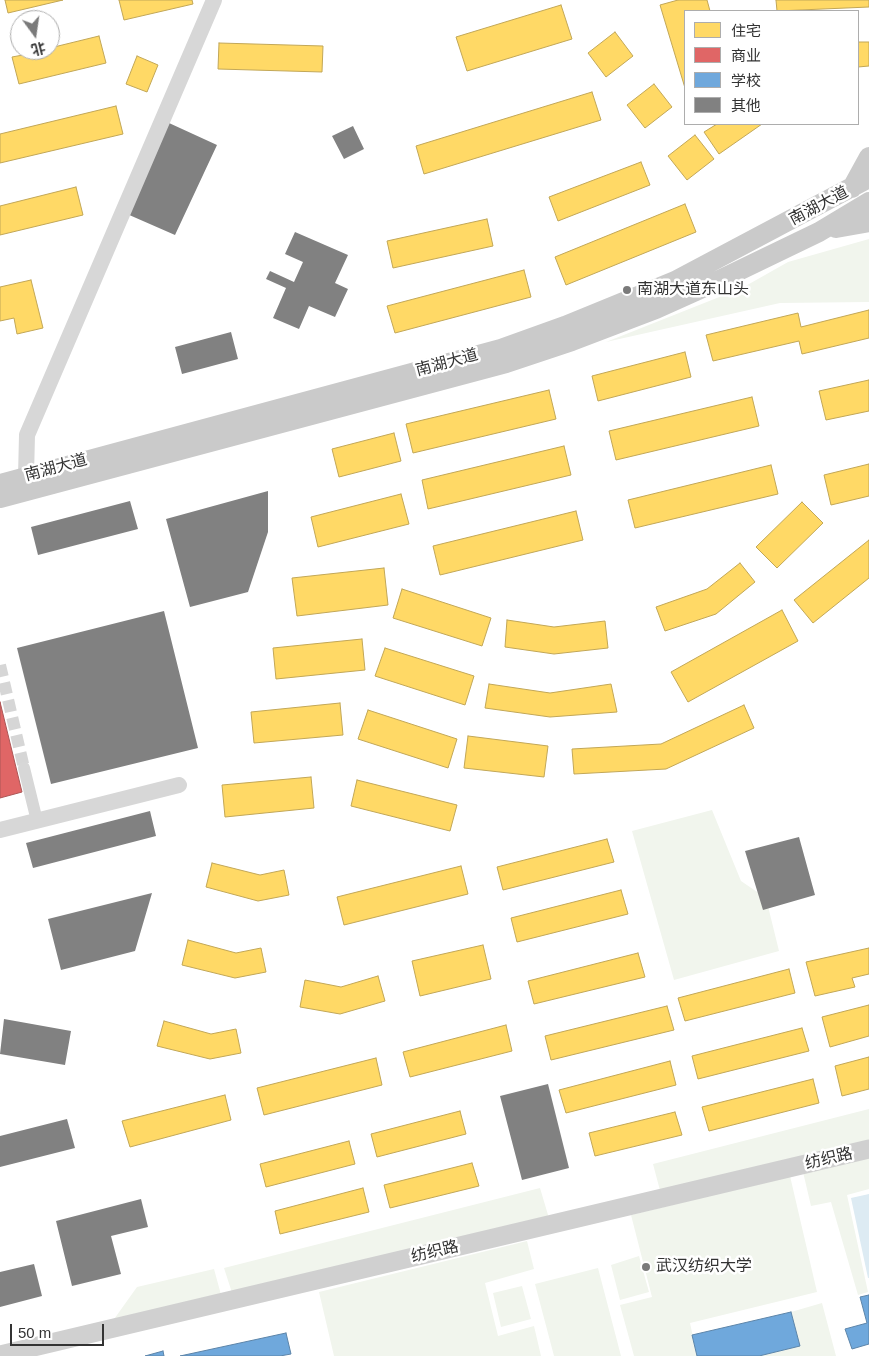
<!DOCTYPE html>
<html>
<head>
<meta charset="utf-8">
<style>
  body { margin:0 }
  #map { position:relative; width:869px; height:1356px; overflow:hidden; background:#fff; font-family:Helvetica,"Noto Sans SC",sans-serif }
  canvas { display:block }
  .legend { position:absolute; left:684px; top:10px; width:175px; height:115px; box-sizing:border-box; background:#fff; border:1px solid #adadad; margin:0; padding:6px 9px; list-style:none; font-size:15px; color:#333 }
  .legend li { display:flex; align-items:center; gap:10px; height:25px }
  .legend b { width:25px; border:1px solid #adadad }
  .north { position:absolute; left:10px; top:10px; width:50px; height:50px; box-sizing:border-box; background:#fff; border:1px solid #adadad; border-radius:50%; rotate:166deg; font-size:14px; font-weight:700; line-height:20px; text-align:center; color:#333 }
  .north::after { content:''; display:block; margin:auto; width:18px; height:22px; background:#7a7a7a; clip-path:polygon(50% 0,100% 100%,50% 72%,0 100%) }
  .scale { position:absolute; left:10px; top:1324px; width:94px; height:22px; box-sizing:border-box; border:2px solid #333; border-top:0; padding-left:6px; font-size:15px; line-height:18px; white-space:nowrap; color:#333; -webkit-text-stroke:4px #fff; paint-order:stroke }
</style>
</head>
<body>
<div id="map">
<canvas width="869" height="1356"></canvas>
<ul class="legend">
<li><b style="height:14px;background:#ffd966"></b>住宅</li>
<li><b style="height:14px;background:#e06666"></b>商业</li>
<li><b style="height:14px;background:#6fa8dc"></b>学校</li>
<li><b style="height:14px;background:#818181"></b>其他</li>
</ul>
<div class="north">北</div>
<div class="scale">50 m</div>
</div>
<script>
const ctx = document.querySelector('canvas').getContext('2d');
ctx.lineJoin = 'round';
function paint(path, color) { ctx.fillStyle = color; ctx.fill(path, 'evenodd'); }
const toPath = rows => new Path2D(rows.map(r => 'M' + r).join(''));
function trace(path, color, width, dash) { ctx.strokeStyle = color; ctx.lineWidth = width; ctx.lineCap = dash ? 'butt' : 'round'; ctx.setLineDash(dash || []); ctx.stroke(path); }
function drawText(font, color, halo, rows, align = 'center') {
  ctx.font = font + ' Helvetica,"Noto Sans SC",sans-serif'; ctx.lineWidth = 5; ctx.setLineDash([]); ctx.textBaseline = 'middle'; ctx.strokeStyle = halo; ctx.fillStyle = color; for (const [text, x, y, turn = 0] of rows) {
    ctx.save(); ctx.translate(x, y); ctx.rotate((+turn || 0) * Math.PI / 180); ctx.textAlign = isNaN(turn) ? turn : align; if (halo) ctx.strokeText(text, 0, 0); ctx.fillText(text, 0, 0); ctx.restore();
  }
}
paint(toPath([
  [869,239,869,302,780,303,606,342,742,288,788,262],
  [712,810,741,881,766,898,779,951,674,980,632,831],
  [869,1109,869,1149,662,1198,653,1164],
  [869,1156,869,1189,847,1195,868,1292,858,1295,831,1202,811,1206,803,1172],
  [790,1176,817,1292,690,1323,697,1356,634,1356,620,1305,652,1297,631,1215],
  [540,1188,551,1225,234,1299,224,1268],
  [527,1241,534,1269,485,1283,498,1336,534,1326,541,1356,334,1356,319,1292],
  [639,1256,649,1292,620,1300,611,1265],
  [598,1268,621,1356,554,1356,535,1284],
  [214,1269,223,1302,107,1329,137,1287],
  [522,1286,531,1319,501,1327,493,1293],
  [822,1303,836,1356,759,1356,799,1346,791,1312]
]), '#f1f5ed');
paint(toPath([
  [869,1194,869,1278,868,1278,851,1198]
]), '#ddebf3');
const homes = toPath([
  [5,0,63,0,8,13,5,0],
  [119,0,192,0,193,4,124,20,119,0],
  [678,0,707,0,710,11,685,11,685,88,660,5,678,0],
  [776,0,869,0,869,7,777,11,776,0],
  [561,5,572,39,467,71,456,37,561,5],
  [615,32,633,56,606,77,588,53,615,32],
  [99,36,106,63,19,84,12,57,50,50,50,48,99,36],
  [858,42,869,42,869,66,858,67,858,42],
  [219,43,323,46,322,72,218,69,219,43],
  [137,56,158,65,147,92,126,84,137,56],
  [654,84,672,107,645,128,627,105,654,84],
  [592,92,601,120,424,174,416,146,592,92],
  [116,106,123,134,0,163,0,134,116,106],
  [717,124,762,124,719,154,704,132,717,124],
  [695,135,714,159,687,180,668,156,695,135],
  [641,162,650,185,558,221,549,197,641,162],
  [76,187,83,215,0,235,0,206,76,187],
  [685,204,696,232,566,285,555,257,685,204],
  [487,219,493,246,393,268,387,241,487,219],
  [524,270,531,297,395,333,387,306,524,270],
  [31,280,43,328,17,334,14,318,0,321,0,287,31,280],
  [869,310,869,338,802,354,799,341,713,361,706,335,798,313,801,327,869,310],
  [685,352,691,377,598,401,592,376,685,352],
  [869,380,869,411,826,420,819,391,869,380],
  [549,390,556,419,413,453,406,424,549,390],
  [752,397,759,426,616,460,609,431,752,397],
  [394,433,401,461,339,477,332,449,394,433],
  [564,446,571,475,428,509,422,480,564,446],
  [869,464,869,496,831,505,824,475,869,464],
  [771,465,778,494,635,528,628,500,771,465],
  [401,494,409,524,318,547,311,517,401,494],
  [802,502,823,523,777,568,756,547,802,502],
  [576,511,583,540,440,575,433,546,576,511],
  [869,540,869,578,813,623,794,600,869,540],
  [740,563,755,582,716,614,665,631,656,607,707,589,740,563],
  [384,568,388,605,297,616,292,578,384,568],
  [402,589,491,618,482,646,393,618,402,589],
  [782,610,798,641,688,702,671,672,782,610],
  [507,620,554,627,605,621,608,648,554,654,505,647,507,620],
  [362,639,365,670,276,679,273,648,362,639],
  [385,648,474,676,465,705,375,676,385,648],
  [489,684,550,693,611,684,617,712,550,717,485,708,489,684],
  [340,703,343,735,254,743,251,712,340,703],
  [744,705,754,728,666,769,574,774,572,749,661,744,744,705],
  [368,710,457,739,448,768,358,739,368,710],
  [468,736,548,746,544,777,464,768,468,736],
  [311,777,314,808,225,817,222,785,311,777],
  [357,780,457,805,450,831,351,806,357,780],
  [607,839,614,862,503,890,497,867,607,839],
  [212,863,260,875,284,870,289,895,258,901,206,887,212,863],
  [461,866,468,894,344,925,337,897,461,866],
  [621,890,628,914,517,942,511,918,621,890],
  [188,940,236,953,261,948,266,972,235,978,182,965,188,940],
  [483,945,491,979,420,996,412,961,483,945],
  [869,948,869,974,852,978,855,987,815,996,806,962,869,948],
  [638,953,645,977,534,1004,528,981,638,953],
  [789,969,795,993,685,1021,678,998,789,969],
  [378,976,385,1001,340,1014,300,1007,305,980,341,987,378,976],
  [869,1005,869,1036,830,1047,822,1017,869,1005],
  [667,1006,674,1030,551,1060,545,1036,667,1006],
  [164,1021,211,1034,236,1029,241,1053,210,1059,157,1046,164,1021],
  [506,1025,512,1051,410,1077,403,1052,506,1025],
  [802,1028,809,1051,698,1079,692,1056,802,1028],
  [869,1057,869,1089,842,1096,835,1066,869,1057],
  [376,1058,382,1085,264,1115,257,1088,376,1058],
  [670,1061,676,1085,566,1113,559,1090,670,1061],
  [813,1079,819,1103,709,1131,702,1107,813,1079],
  [225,1095,231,1120,130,1147,122,1121,225,1095],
  [460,1111,466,1134,377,1157,371,1134,460,1111],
  [675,1112,682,1135,595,1156,589,1133,675,1112],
  [349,1141,355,1164,266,1187,260,1164,349,1141],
  [472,1163,479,1186,390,1208,384,1185,472,1163],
  [363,1188,369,1212,280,1234,275,1211,363,1188]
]);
paint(homes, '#ffd966');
trace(homes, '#c2a757', 1);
const shops = toPath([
  [0,702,22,792,0,798,0,702]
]);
paint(shops, '#e06666');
trace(shops, '#ac5757', 1);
const schools = toPath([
  [869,1295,869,1344,852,1349,845,1329,867,1323,860,1297,869,1295],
  [791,1312,800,1346,759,1356,697,1356,692,1335,791,1312],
  [286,1333,291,1354,280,1356,180,1356,286,1333],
  [163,1351,164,1356,145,1356,163,1351]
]);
paint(schools, '#6fa8dc');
trace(schools, '#5d85a9', 1);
paint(toPath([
  [169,123,217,145,175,235,127,214],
  [353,126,364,149,344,159,332,136],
  [295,232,348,255,335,283,348,289,335,317,309,306,299,329,273,318,286,288,266,279,270,271,294,282,303,262,285,254],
  [231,332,238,359,182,374,175,347],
  [268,491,268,532,248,592,190,607,166,519],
  [130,501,138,529,38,555,31,527],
  [164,611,198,748,51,784,17,648],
  [150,811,156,836,33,868,26,843],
  [799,837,815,895,763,910,745,851],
  [152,893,135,951,61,970,48,919],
  [4,1019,71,1031,65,1065,0,1054],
  [548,1084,569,1168,522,1180,500,1096],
  [67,1119,75,1148,0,1167,0,1136],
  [141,1199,148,1227,111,1236,121,1274,72,1286,56,1221],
  [34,1264,42,1296,0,1307,0,1272]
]), '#818181');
trace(toPath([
  [0,665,24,768]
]), '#d6d6d6', 12, [12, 6]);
trace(toPath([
  [24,768,37,821]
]), '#d7d7d7', 12);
trace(toPath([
  [29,488,26,476,27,435,214,0],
  [0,830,179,785]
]), '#d7d7d7', 16);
trace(toPath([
  [0,1355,869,1149]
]), '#d0d0d0', 19);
trace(toPath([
  [852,188,869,157],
  [836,228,869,222],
  [0,484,501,349,565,326,675,281,869,178],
  [0,498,506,363,572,341,656,309,705,287,819,232,869,202]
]), '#cacaca', 20);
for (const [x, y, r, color] of [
  [627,290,5,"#7a7a7a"],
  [646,1267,5,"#7a7a7a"]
]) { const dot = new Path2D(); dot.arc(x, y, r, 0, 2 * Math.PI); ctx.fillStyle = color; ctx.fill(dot); trace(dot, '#fff', 2); }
drawText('16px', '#333', '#fff', [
  ["南湖大道",819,206,-28],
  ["南湖大道",447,363,-15],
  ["南湖大道",56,468,-15],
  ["纺织路",829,1159,-13],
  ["纺织路",435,1252,-13]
]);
drawText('16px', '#333', '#fff', [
  ["南湖大道东山头",637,290],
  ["武汉纺织大学",656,1267]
], 'left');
</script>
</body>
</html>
